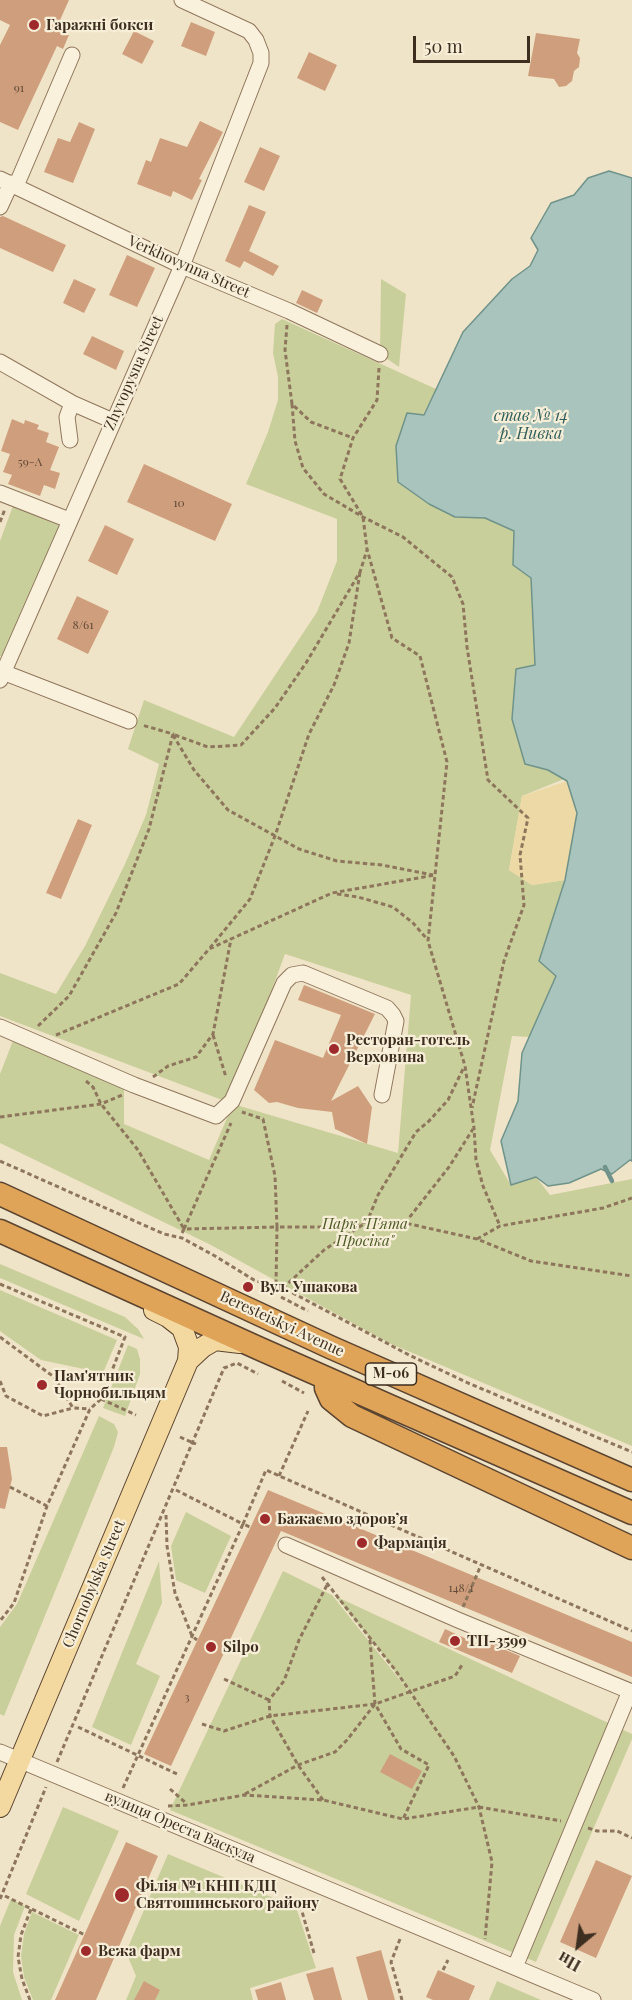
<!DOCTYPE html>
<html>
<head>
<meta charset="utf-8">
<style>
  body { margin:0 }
  #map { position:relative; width:632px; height:2000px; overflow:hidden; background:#f0e4c8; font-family:"Playfair Display",serif }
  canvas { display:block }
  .north { position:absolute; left:548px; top:1916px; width:60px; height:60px; -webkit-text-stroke:4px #f7eed8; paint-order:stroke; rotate:209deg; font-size:16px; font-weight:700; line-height:24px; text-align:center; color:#3d2e20 }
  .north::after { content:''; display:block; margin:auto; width:21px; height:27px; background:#3d2e20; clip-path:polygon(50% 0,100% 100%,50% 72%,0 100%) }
  .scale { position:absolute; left:413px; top:36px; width:117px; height:27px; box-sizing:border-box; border:3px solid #3d2e20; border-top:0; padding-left:8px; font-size:18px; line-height:21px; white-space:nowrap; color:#3d2e20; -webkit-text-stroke:4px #f7eed8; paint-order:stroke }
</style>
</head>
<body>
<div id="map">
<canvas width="632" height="2000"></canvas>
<div class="north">Пн</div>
<div class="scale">50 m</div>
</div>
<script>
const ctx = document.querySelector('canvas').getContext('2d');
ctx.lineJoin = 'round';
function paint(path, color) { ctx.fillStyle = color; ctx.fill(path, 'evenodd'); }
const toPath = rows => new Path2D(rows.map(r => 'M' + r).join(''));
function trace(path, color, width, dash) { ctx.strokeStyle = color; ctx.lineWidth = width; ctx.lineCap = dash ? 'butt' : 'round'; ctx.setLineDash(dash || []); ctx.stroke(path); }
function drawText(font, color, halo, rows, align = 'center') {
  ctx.font = font + ' "Playfair Display",serif'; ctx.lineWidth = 4.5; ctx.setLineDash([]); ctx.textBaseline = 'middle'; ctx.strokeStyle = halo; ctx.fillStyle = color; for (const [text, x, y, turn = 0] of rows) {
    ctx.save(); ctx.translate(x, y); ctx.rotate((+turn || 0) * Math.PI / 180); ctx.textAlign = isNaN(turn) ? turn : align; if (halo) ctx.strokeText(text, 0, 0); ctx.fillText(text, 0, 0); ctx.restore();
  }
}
paint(toPath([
  [381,279,406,294,399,367,380,354],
  [282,319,436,389,423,415,407,413,398,482,429,504,455,517,485,518,514,531,513,565,531,578,535,665,525,764,548,770,564,779,522,796,509,870,532,885,565,880,539,960,556,976,529,1037,512,1036,490,1150,511,1185,536,1177,550,1195,632,1179,632,1446,389,1343,209,1244,0,1143,0,1074,14,1038,124,1089,124,1124,209,1160,233,1104,398,1153,411,995,285,954,230,1103,0,1016,0,973,56,994,85,946,125,864,146,815,159,764,128,749,144,700,234,737,317,612,337,561,337,519,246,484,268,432,278,400,278,377,273,353,275,324],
  [13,506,60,526,3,657,0,656,0,541],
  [0,1264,125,1317,138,1329,144,1339,0,1278],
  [0,1290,117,1340,103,1373,41,1360,4,1334,0,1331],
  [128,1345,137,1349,140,1359,140,1374,125,1416,103,1408],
  [99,1416,114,1424,118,1432,114,1447,4,1716,0,1714,0,1627,17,1604],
  [186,1512,231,1536,205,1593,176,1580,171,1546],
  [159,1561,162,1603,136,1664,160,1676,131,1745,92,1727],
  [283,1571,332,1595,396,1675,422,1710,381,1652,335,1596,632,1734,632,1739,536,1962,170,1810],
  [63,1807,119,1831,79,1921,26,1894],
  [168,1854,276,1899,297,1910,316,1968,250,1988,253,2000,126,2000,136,1976,126,1952],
  [11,1899,25,1906,14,1935,13,1972,22,2000,0,2000,0,1926],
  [32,1912,79,1935,51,2000,33,2000,24,1977,21,1956,24,1934],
  [497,1981,541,2000,489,2000]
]), '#c9cf9b');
paint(toPath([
  [567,781,577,813,565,880,532,885,509,870,522,796]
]), '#ecd9a5');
const water = toPath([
  [609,171,632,178,632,1161,630,1160,612,1174,601,1169,569,1183,548,1186,536,1177,511,1185,501,1141,518,1101,522,1053,556,976,539,961,565,880,577,813,567,781,548,770,525,764,512,719,516,669,535,665,531,578,513,565,514,531,485,518,455,517,429,504,398,482,396,446,407,413,424,415,463,332,512,279,530,266,538,250,531,238,551,203,574,195,588,178,609,171]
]);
paint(water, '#a9c4bc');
trace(water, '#6f938a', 1.5);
trace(toPath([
  [605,1167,612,1181]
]), '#6f938a', 4.5);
paint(toPath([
  [0,0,69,0,56,29,69,35,63,49,57,46,18,130,0,122,0,45,10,25,0,20],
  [191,22,215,32,206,56,181,46],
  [134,31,154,41,142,64,122,54],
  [536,33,580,39,577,53,580,58,579,67,574,71,572,81,566,86,559,87,554,79,528,76],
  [309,52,337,65,325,91,297,78],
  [200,121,223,132,199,179,202,180,192,200,173,191,171,197,137,184,146,160,151,162,160,138,187,147],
  [79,122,95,129,73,183,44,172,58,138,70,142],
  [260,147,280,156,264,191,244,182],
  [249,205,266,212,249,251,279,266,273,276,244,261,240,268,225,261],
  [3,216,66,245,53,272,0,248,0,217],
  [127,255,155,268,137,307,109,295],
  [74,279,96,289,84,313,63,303],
  [302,290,323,300,317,313,296,303],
  [92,336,124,351,116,370,83,354],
  [12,419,24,424,25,420,39,425,37,429,49,433,46,442,59,447,50,470,60,473,55,489,44,485,40,496,8,484,12,475,3,472,10,454,1,451],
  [144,464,232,504,215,541,127,502],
  [105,525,134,539,117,575,88,561],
  [77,596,109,611,88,654,57,639],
  [78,819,92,825,61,899,46,893],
  [304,985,375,1014,331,1101,358,1086,372,1107,367,1144,335,1129,332,1112,298,1108,277,1102,269,1103,254,1090,275,1040,323,1058,341,1015,298,1000],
  [0,1447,7,1447,12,1479,5,1509,0,1508],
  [268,1490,632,1642,632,1677,281,1531,171,1766,144,1754],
  [445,1629,482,1646,484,1641,520,1656,512,1673,439,1642],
  [390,1754,422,1771,412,1789,380,1772],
  [126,1842,158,1856,96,2000,55,2000],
  [596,1860,632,1876,596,1958,560,1942],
  [381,1950,395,2000,368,2000,356,1957],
  [333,1967,342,2000,314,2000,306,1974],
  [438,1970,475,1986,469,2000,433,2000,426,1997],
  [144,1981,160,1990,155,2000,134,2000],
  [281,1982,286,2000,258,2000,255,1990]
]), '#cf9f7d');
const minor = toPath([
  [0,179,182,266,289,311,380,354],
  [16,186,72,55],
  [0,207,11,183],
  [0,362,72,403],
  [70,440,67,417,72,403,113,421],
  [0,493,69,520],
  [0,671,129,721],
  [0,680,182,266,261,63,261,53,256,40,249,31,182,0],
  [0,1027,134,1085,216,1116,232,1101,284,983,292,975,303,973,387,1008,393,1015,396,1021,382,1095],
  [286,1545,458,1620,632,1692],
  [0,1752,593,2000],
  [515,1967,630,1691]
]);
const major = toPath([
  [188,1361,203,1347,215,1340,240,1343],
  [0,1807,188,1361,189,1347,182,1328,168,1317,154,1310]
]);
const highway = toPath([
  [0,1194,330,1347,632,1480],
  [0,1231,258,1348,632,1513],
  [326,1378,326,1388,331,1399,352,1416,632,1548]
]);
trace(minor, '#8d765c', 17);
trace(major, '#5b4430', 22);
trace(highway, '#5b4430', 25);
trace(toPath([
  [287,325,285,350,292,404,311,422,353,438],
  [379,368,377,400,353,438,340,479,363,517,367,549,392,638,420,656,447,762,428,941,465,1066,474,1128,476,1160,483,1186,500,1226],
  [292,404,295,441,303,468,324,494,363,517,403,537,452,577,463,604,467,647,488,780,528,818,520,855,524,905,504,961,472,1108],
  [0,522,5,509],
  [173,735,194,770,228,810,299,849,337,861,382,865,433,875],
  [175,735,208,747,241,745,275,708,306,663,360,572,367,550],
  [337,894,358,897,393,907,413,923,427,939],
  [210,948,250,899,275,836,309,734,334,685,349,643,360,572],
  [38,1026,69,996,116,913,149,829,173,734,142,725],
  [56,1035,179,984,209,949,332,893,435,875],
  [213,1035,226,1077],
  [153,1077,168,1066,196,1057,213,1034,231,939],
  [86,1081,93,1087,101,1104,138,1150,184,1229],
  [0,1117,101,1104,122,1095],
  [0,1161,164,1234,182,1238,215,1256,254,1280,266,1284,276,1284,409,1355,468,1383,632,1452],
  [405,1223,449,1167,473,1129],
  [184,1229,231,1123],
  [182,1233,184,1229,277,1227,275,1176,263,1119,242,1112],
  [477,1239,500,1226,603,1208,632,1198],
  [0,1284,125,1337,101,1399,90,1409,47,1506,14,1603,0,1621],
  [276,1284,277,1227,332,1227,367,1222,405,1223,477,1239,531,1261,632,1276],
  [283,1288,324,1250,367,1222,378,1195,416,1132,429,1121,448,1100,464,1067],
  [281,1297,308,1311],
  [0,1337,54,1377,73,1408,90,1409],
  [0,1381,6,1396,43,1416,73,1408],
  [282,1381,304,1393],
  [101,1399,136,1415],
  [180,1437,196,1444],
  [279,1476,308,1411],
  [10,1487,47,1506],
  [176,1490,243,1524,266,1470,632,1631],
  [166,1515,167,1546,175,1593,192,1636,197,1640],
  [322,1577,396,1671,454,1756,479,1807,492,1862,485,1939],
  [463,1607,481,1565],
  [370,1640,375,1704,401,1749,429,1765,403,1819],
  [224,1679,269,1700],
  [202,1724,224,1731,270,1716,375,1704,455,1676,462,1665],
  [78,1727,177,1774],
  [57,1762,224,1368,237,1363,258,1374],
  [123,1788,243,1524,250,1527],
  [170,1789,187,1804],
  [245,1794,298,1765,335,1752,347,1740,375,1704],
  [323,1800,298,1765,270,1716,269,1700,284,1681,299,1640,327,1585],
  [168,1806,188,1805,244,1795,323,1800,403,1819,479,1807,561,1821],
  [588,1828,597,1831,617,1831,632,1838],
  [5,1896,85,1935],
  [303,1898,301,1908,314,1953],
  [0,1899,46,1787],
  [400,1939,391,1962,402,2000],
  [443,1970,448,1960],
  [30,2000,22,1979,18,1957,21,1935,31,1909]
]), '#8d765c', 3, [4.5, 3]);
trace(minor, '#faf1dc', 15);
trace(major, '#f3d9a0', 20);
trace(highway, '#e0a458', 22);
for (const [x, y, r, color] of [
  [34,25,6,"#9e2a2b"],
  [334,1049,6,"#9e2a2b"],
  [248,1287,6,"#9e2a2b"],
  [42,1385,6,"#9e2a2b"],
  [265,1519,6,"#9e2a2b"],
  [362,1543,6,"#9e2a2b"],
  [455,1641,6,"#9e2a2b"],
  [211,1647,6,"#9e2a2b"],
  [122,1895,8,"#9e2a2b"],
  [86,1951,6,"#9e2a2b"]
]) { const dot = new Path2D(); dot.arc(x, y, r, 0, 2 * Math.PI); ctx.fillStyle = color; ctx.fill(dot); trace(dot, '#f7eed8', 2); }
drawText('12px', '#624a37', null, [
  ["91",19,88],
  ["59-А",30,462],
  ["10",179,503],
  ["8/61",83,625],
  ["148/1",461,1588],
  ["3",187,1697]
]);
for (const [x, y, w] of [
  [391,1374,51]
]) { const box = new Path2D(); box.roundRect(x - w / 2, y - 11, w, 22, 4.5); ctx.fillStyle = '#f7eed8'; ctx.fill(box); trace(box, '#3d2e20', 1.5); }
drawText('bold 14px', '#3d2e20', null, [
  ["М-06",391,1374]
]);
drawText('bold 15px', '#3d2e20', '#f7eed8', [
  ["Гаражні бокси",46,25],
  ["Ресторан-готель",346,1040],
  ["Верховина",346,1057],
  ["Вул. Ушакова",260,1287],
  ["Пам'ятник",54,1376],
  ["Чорнобильцям",54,1393],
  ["Бажаємо здоровʼя",277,1519],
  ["Фармація",374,1543],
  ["ТП-3599",467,1641],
  ["Silpo",223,1647],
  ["Філія №1 КНП КДЦ",136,1886],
  ["Святошинського району",136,1903],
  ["Вежа фарм",98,1951]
], 'left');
drawText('15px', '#3d2e20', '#f7eed8', [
  ["Verkhovynna Street",189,267,24],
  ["Zhyvopysna Street",134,373,-66],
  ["Beresteiskyi Avenue",282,1324,25],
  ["Chornobylska Street",94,1584,-67],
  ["вулиця Ореста Васкула",180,1827,23]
]);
drawText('italic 15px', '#4d5a26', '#f7eed8', [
  ["Парк \"П'ята",365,1224],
  ["Просіка\"",365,1241]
]);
drawText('italic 16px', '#2f5d5a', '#f7eed8', [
  ["став № 14",531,416],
  ["р. Нивка",531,434]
]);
</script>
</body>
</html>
